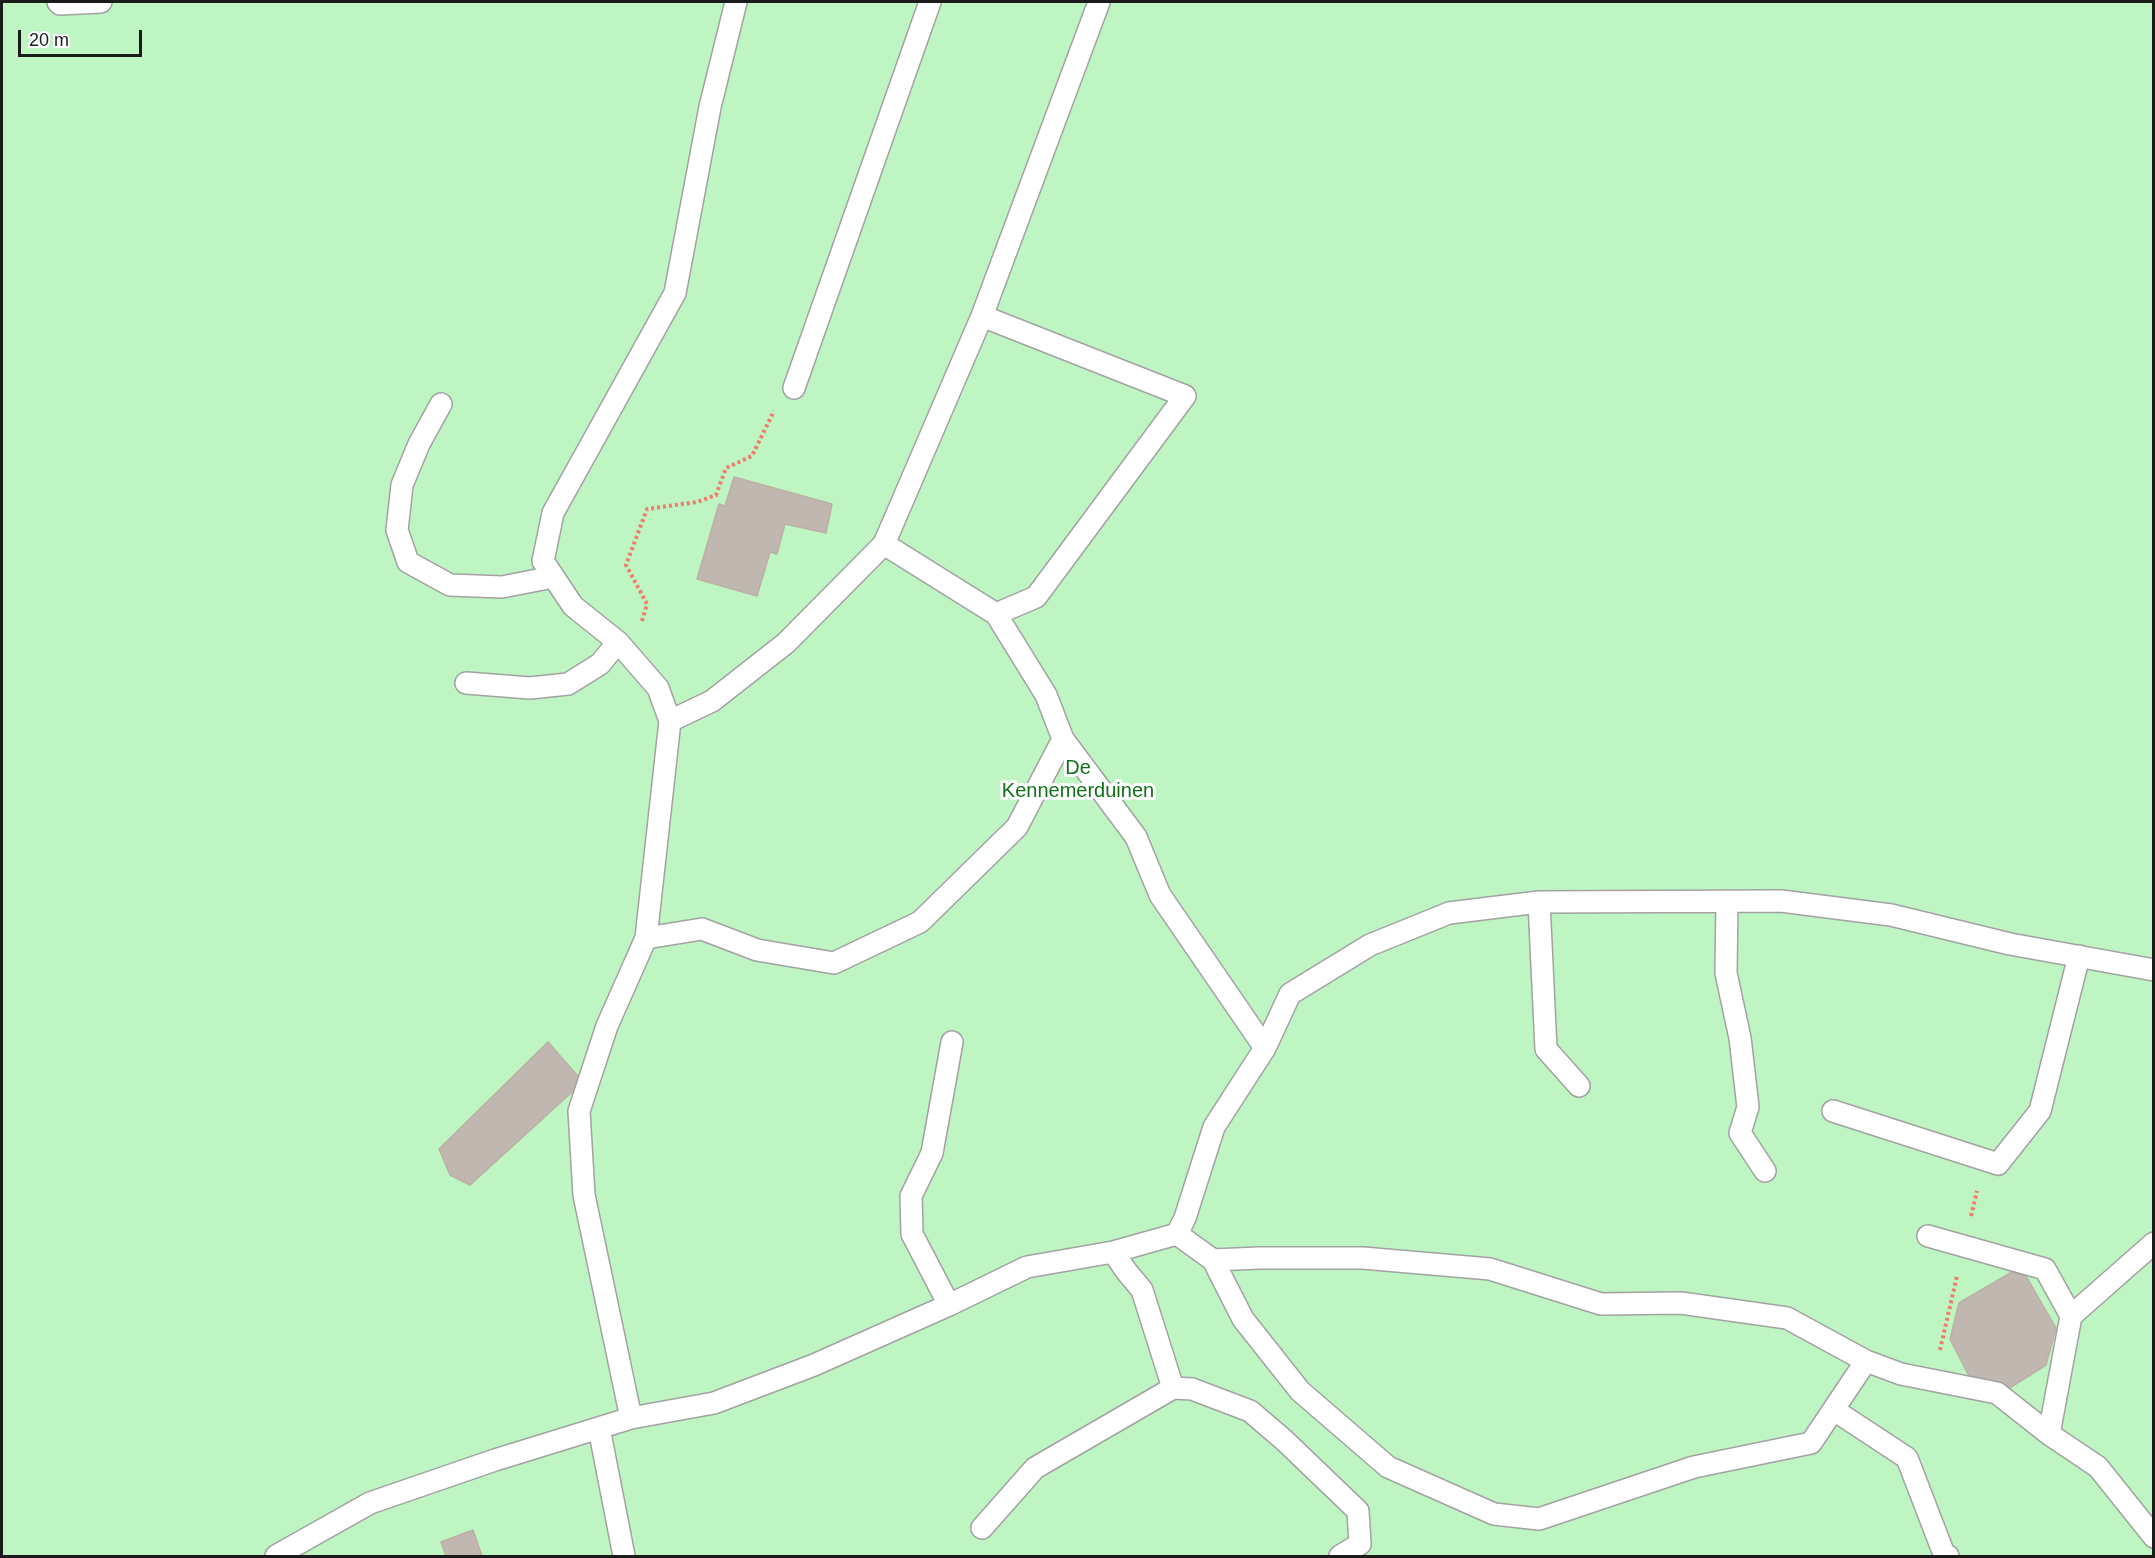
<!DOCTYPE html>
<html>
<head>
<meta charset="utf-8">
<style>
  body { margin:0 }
  #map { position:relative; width:2155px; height:1558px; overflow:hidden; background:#ece8e0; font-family:Arial,sans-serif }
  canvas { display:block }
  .frame { position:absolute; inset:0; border:3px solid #1b1b1b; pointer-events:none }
  .scale { position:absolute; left:18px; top:30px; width:124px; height:27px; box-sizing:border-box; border:3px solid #1b1b1b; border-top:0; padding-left:8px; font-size:18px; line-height:21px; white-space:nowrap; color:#1b1b1b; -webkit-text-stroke:4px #fff; paint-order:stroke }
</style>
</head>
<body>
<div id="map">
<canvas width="2155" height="1558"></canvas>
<div class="frame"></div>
<div class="scale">20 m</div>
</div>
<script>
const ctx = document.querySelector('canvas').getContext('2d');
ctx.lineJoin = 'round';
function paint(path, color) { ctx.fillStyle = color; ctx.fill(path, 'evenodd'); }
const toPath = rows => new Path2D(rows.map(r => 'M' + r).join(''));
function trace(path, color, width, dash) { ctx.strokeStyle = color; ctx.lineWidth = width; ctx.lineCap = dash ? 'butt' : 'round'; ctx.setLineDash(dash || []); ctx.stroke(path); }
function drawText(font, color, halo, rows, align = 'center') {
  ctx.font = font + ' Arial,sans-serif'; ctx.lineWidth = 6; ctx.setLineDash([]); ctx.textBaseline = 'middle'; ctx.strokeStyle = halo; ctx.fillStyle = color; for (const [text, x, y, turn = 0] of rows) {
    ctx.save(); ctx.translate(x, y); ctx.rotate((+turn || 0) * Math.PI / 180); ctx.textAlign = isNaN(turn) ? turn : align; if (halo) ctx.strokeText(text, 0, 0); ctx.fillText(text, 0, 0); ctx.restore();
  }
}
paint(toPath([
  [2,2,2153,2,2153,1556,2,1556]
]), '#bef5c3');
const building = toPath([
  [734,477,832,504,826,533,785,524,777,554,770,552,757,596,697,579,719,504,725,506,734,477],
  [548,1042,583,1082,470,1185,450,1175,439,1149,548,1042],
  [2012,1272,2026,1276,2056,1328,2046,1365,2008,1389,1971,1380,1950,1339,1959,1303,2012,1272],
  [473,1530,482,1556,446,1556,441,1542,473,1530]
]);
paint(building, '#c0b8b0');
trace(building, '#bcafa4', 1.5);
const service = toPath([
  [58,2,60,4,101,2],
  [736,2,710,107,675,293,553,513,543,561,573,606,618,642,658,688,670,721,712,701,786,643,884,544],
  [1099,2,982,316,884,544,996,614,1046,695,1063,739,1136,837,1160,895,1265,1048],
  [982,316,1185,396,1036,597,996,614],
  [794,388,930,2],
  [441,404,419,444,402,485,397,530,408,562,450,585,502,587,553,577],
  [466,683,530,688,568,684,600,664,618,642],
  [1727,901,1726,973,1740,1038,1748,1107,1740,1133,1765,1171],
  [1539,902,1546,1049,1579,1086],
  [646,938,702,929,757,950,834,963,920,922,1017,827,1063,739],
  [1833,1111,1998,1164,2040,1111,2079,956],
  [1177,1234,1213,1260,1259,1258,1363,1258,1490,1269,1601,1304,1681,1303,1787,1318,1866,1361,1901,1374,1997,1393,2049,1434,2098,1467,2154,1537],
  [1928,1236,2045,1269,2071,1316,2049,1434],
  [1113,1252,1127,1272,1142,1290,1173,1388,1192,1389,1250,1411,1284,1440,1358,1511,1360,1544,1340,1556],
  [1213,1260,1243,1319,1300,1391,1388,1467,1494,1514,1539,1519,1694,1467,1811,1443,1866,1361],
  [949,1305,912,1234,911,1196,932,1153,952,1042],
  [2071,1316,2154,1243],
  [1834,1410,1907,1458,1944,1554,1948,1556],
  [631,1418,584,1195,579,1111,607,1026,646,938,670,721],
  [599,1428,624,1556],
  [982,1528,1035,1468,1173,1388],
  [276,1556,370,1503,495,1460,631,1418,714,1403,814,1365,949,1305,1027,1267,1113,1252,1177,1234,1185,1218,1214,1127,1265,1048,1290,994,1370,945,1449,913,1539,902,1781,901,1891,915,2010,944,2154,970]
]);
trace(service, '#a2a2a2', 24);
trace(toPath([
  [642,621,647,604,626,565,647,509,697,502,716,495,726,468,752,456,774,411],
  [1971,1216,1977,1191],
  [1940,1350,1957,1276]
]), '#f17b6c', 4, [3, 3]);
trace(service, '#fff', 21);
drawText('20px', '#11711a', '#fff', [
  ["De",1078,768],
  ["Kennemerduinen",1078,791]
]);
</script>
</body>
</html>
